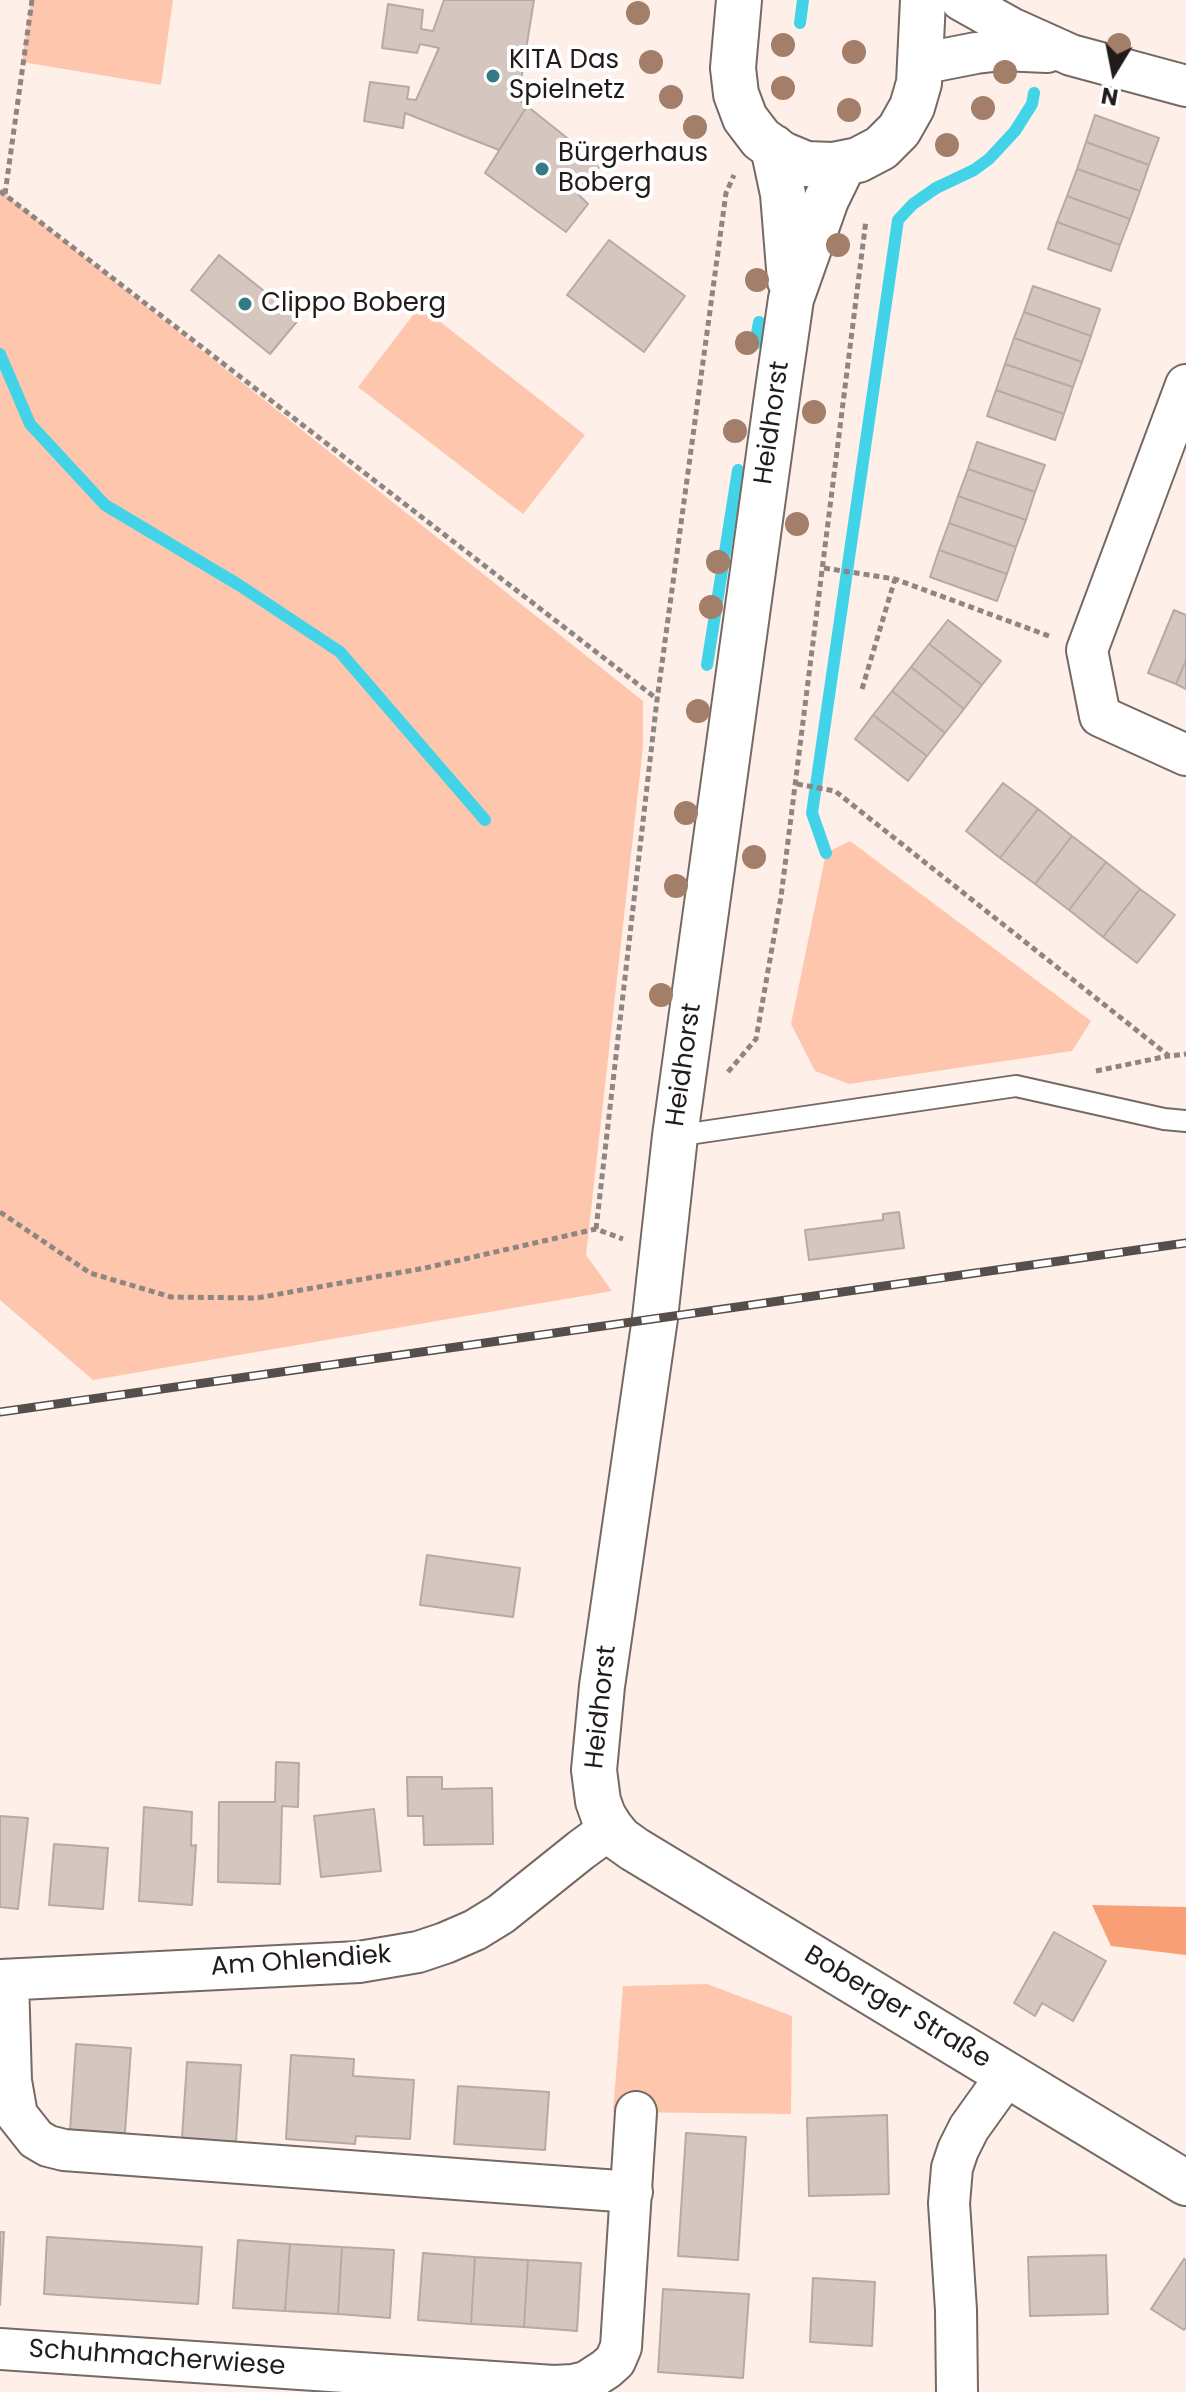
<!DOCTYPE html>
<html>
<head>
<meta charset="utf-8">
<style>
  body { margin:0 }
  #map { position:relative; width:1186px; height:2392px; overflow:hidden; background:#feefe9; font-family:Poppins,sans-serif }
  canvas { display:block }
  .north { position:absolute; left:1074px; top:32px; width:80px; height:80px; -webkit-text-stroke:6px #fff; paint-order:stroke; rotate:190deg; font-size:22px; font-weight:700; line-height:32px; text-align:center; color:#211c1a }
  .north::after { content:''; display:block; margin:auto; width:28px; height:36px; background:#211c1a; clip-path:polygon(50% 0,100% 100%,50% 72%,0 100%) }
</style>
</head>
<body>
<div id="map">
<canvas width="1186" height="2392"></canvas>
<div class="north">N</div>
</div>
<script>
const ctx = document.querySelector('canvas').getContext('2d');
ctx.lineJoin = 'round';
function paint(path, color) { ctx.fillStyle = color; ctx.fill(path, 'evenodd'); }
const toPath = rows => new Path2D(rows.map(r => 'M' + r).join(''));
function trace(path, color, width, dash) { ctx.strokeStyle = color; ctx.lineWidth = width; ctx.lineCap = dash ? 'butt' : 'round'; ctx.setLineDash(dash || []); ctx.stroke(path); }
function drawText(font, color, halo, rows, align = 'center') {
  ctx.font = font + ' Poppins,sans-serif'; ctx.lineWidth = 8; ctx.setLineDash([]); ctx.textBaseline = 'middle'; ctx.strokeStyle = halo; ctx.fillStyle = color; for (const [text, x, y, turn = 0] of rows) {
    ctx.save(); ctx.translate(x, y); ctx.rotate((+turn || 0) * Math.PI / 180); ctx.textAlign = isNaN(turn) ? turn : align; if (halo) ctx.strokeText(text, 0, 0); ctx.fillText(text, 0, 0); ctx.restore();
  }
}
paint(toPath([
  [31,0,173,0,161,85,22,62],
  [0,190,643,701,643,747,586,1255,612,1291,93,1380,0,1300],
  [420,306,585,435,523,514,358,387],
  [850,841,1091,1021,1072,1051,849,1084,815,1071,791,1024,826,853],
  [707,1984,792,2016,791,2114,613,2112,623,1986]
]), '#fec7ad');
paint(toPath([
  [1092,1905,1186,1907,1186,1955,1111,1946]
]), '#f99f75');
trace(toPath([
  [800,23,803,0],
  [755,344,759,322],
  [0,354,30,424,105,505,239,585,340,652,485,820],
  [707,665,738,470],
  [826,853,812,813,898,220,913,204,936,188,974,170,989,159,1015,131,1032,104,1034,93]
]), '#43d3e9', 12);
const building = toPath([
  [444,0,534,0,518,99,527,106,499,150,405,113,403,128,364,121,370,82,409,87,407,99,416,100,439,48,420,44,417,53,382,48,388,4,423,10,421,29,433,31,444,0],
  [527,106,601,165,578,194,588,204,566,232,485,173,527,106],
  [1095,115,1159,138,1149,165,1086,142,1095,115],
  [1086,142,1149,165,1140,191,1077,169,1086,142],
  [1077,169,1140,191,1130,219,1067,196,1077,169],
  [1067,196,1130,219,1120,245,1057,222,1067,196],
  [1057,222,1120,245,1111,271,1048,249,1057,222],
  [609,240,685,296,644,352,567,295,609,240],
  [219,255,299,319,270,354,191,290,219,255],
  [1033,286,1100,309,1091,336,1024,312,1033,286],
  [1024,312,1091,336,1082,362,1014,338,1024,312],
  [1014,338,1082,362,1073,387,1005,364,1014,338],
  [1005,364,1073,387,1064,414,996,390,1005,364],
  [996,390,1064,414,1055,440,987,416,996,390],
  [977,442,1045,465,1035,492,968,469,977,442],
  [968,469,1035,492,1026,520,958,496,968,469],
  [958,496,1026,520,1016,547,949,523,958,496],
  [949,523,1016,547,1007,574,939,550,949,523],
  [939,550,1007,574,997,601,930,577,939,550],
  [1174,610,1186,615,1186,660,1176,684,1148,673,1174,610],
  [948,620,1001,661,982,685,929,644,948,620],
  [929,644,982,685,964,709,911,667,929,644],
  [1186,660,1186,689,1176,684,1186,660],
  [911,667,964,709,945,733,892,691,911,667],
  [892,691,945,733,927,756,873,715,892,691],
  [873,715,927,756,908,781,855,739,873,715],
  [1003,783,1038,809,1000,858,966,831,1003,783],
  [1038,809,1072,836,1035,884,1000,858,1038,809],
  [1072,836,1106,862,1069,910,1035,884,1072,836],
  [1106,862,1140,889,1103,937,1069,910,1106,862],
  [1140,889,1175,915,1137,963,1103,937,1140,889],
  [899,1212,904,1248,809,1260,805,1230,883,1220,883,1214,899,1212],
  [427,1555,520,1568,513,1617,420,1605,427,1555],
  [276,1762,299,1763,298,1807,282,1806,280,1884,218,1882,219,1802,275,1802,276,1762],
  [407,1777,442,1777,442,1789,492,1788,493,1844,424,1845,423,1816,408,1816,407,1777],
  [144,1807,192,1812,191,1846,196,1845,192,1905,139,1901,144,1807],
  [374,1809,381,1871,321,1877,314,1816,374,1809],
  [0,1816,28,1818,18,1909,0,1907,0,1816],
  [54,1844,108,1848,103,1909,49,1905,54,1844],
  [1054,1932,1106,1961,1073,2021,1042,2003,1035,2016,1014,2003,1054,1932],
  [76,2044,131,2048,125,2133,70,2130,76,2044],
  [291,2055,354,2059,353,2076,414,2080,410,2139,356,2136,355,2144,286,2139,291,2055],
  [187,2062,241,2065,236,2142,182,2138,187,2062],
  [458,2086,549,2092,545,2150,454,2144,458,2086],
  [887,2115,889,2194,809,2196,807,2118,887,2115],
  [686,2133,746,2137,738,2260,678,2256,686,2133],
  [0,2232,4,2232,0,2305,0,2232],
  [47,2237,202,2247,198,2304,44,2294,47,2237],
  [238,2240,290,2244,285,2311,233,2308,238,2240],
  [290,2244,342,2247,338,2314,285,2311,290,2244],
  [342,2247,394,2250,390,2318,338,2314,342,2247],
  [423,2253,475,2257,471,2324,418,2320,423,2253],
  [1106,2255,1108,2314,1030,2316,1028,2257,1106,2255],
  [475,2257,528,2260,524,2327,471,2324,475,2257],
  [1184,2259,1186,2260,1186,2327,1184,2330,1151,2309,1184,2259],
  [528,2260,581,2263,577,2331,524,2327,528,2260],
  [813,2278,875,2282,872,2346,810,2342,813,2278],
  [663,2289,749,2294,743,2378,658,2372,663,2289]
]);
paint(building, '#d5c7c0');
trace(building, '#b7a9a3', 2);
const lane = toPath([
  [675,1136,1016,1086,1164,1119,1186,1121]
]);
const street = toPath([
  [961,0,1011,28,1071,55,1186,86],
  [919,67,935,61,976,53,1002,50,1047,52],
  [1186,385,1087,650,1100,716,1186,755],
  [0,1980,359,1962,418,1952,445,1943,475,1930,501,1914,581,1850,611,1828],
  [8,1980,11,2081,17,2115,36,2139,48,2146,64,2150,632,2192],
  [0,2349,554,2386,573,2385,586,2382,606,2369,615,2361,621,2347,636,2112],
  [957,2392,956,2310,949,2203,952,2168,958,2150,969,2128,1007,2075]
]);
const secondary = toPath([
  [739,0,733,68,736,94,745,118,761,139,782,154,806,164,833,165,858,160,881,148,899,130,912,107,919,83,923,0],
  [773,147,783,194,790,281],
  [844,163,826,200,791,299,778,389,675,1136,655,1318,602,1686,594,1770,598,1801,603,1815,611,1828,620,1839,634,1849,1186,2183]
]);
trace(lane, '#756963', 24);
trace(street, '#756963', 44);
trace(secondary, '#756963', 48);
trace(toPath([
  [0,191,657,699],
  [5,194,32,0],
  [824,568,895,579,1049,636],
  [862,689,895,579],
  [797,784,835,791,1169,1056,1186,1054],
  [1096,1071,1168,1056],
  [728,1072,756,1039,781,897,866,220],
  [0,1212,90,1273,171,1297,257,1298,425,1268,596,1229,623,1239],
  [596,1229,657,700,726,193,734,175]
]), '#8f8581', 5, [6, 4]);
trace(lane, '#fff', 20);
trace(street, '#fff', 40);
trace(secondary, '#fff', 44);
const rail = toPath([
  [0,1412,1186,1243]
]);
trace(rail, '#554e4b', 9);
trace(rail, '#fff', 6, [18]);
ctx.fillStyle = '#a37e69';
for (const [x, y] of [
  [638,13],
  [783,45],
  [1119,45],
  [854,52],
  [651,62],
  [1005,72],
  [783,88],
  [671,97],
  [983,108],
  [849,110],
  [695,127],
  [947,145],
  [838,245],
  [757,280],
  [747,343],
  [814,412],
  [735,431],
  [797,524],
  [718,562],
  [711,607],
  [698,711],
  [686,813],
  [754,857],
  [676,886],
  [661,995]
]) { ctx.beginPath(); ctx.arc(x, y, 12, 0, 2 * Math.PI); ctx.fill(); }
for (const [x, y, r, color] of [
  [493,76,8,"#347a85"],
  [542,169,8,"#347a85"],
  [245,304,8,"#347a85"]
]) { const dot = new Path2D(); dot.arc(x, y, r, 0, 2 * Math.PI); ctx.fillStyle = color; ctx.fill(dot); trace(dot, '#fff', 3); }
drawText('26px', '#211c1a', '#fff', [
  ["KITA Das",509,61],
  ["Spielnetz",509,91],
  ["Bürgerhaus",558,154],
  ["Boberg",558,184],
  ["Clippo Boberg",261,304]
], 'left');
drawText('26px', '#211c1a', '#fff', [
  ["Heidhorst",773,423,-82],
  ["Heidhorst",685,1065,-82],
  ["Heidhorst",602,1707,-84],
  ["Am Ohlendiek",301,1962,-4],
  ["Boberger Straße",897,2008,31],
  ["Schuhmacherwiese",157,2359,4]
]);
</script>
</body>
</html>
